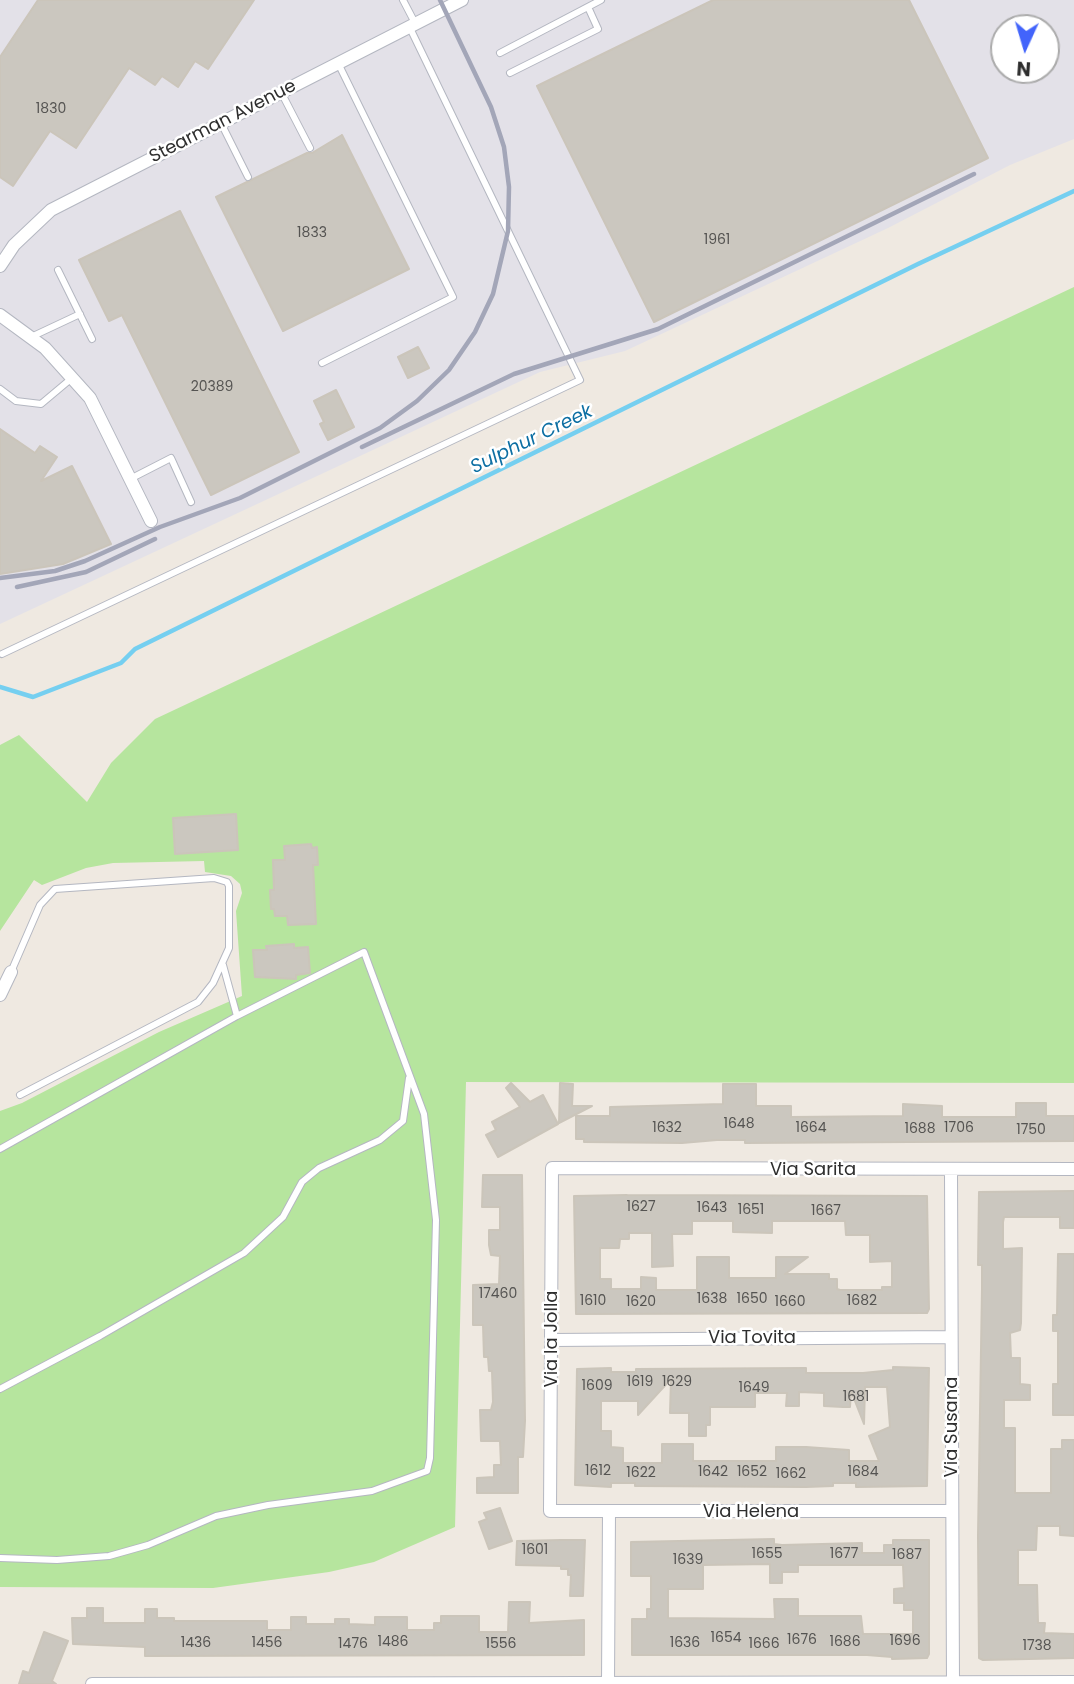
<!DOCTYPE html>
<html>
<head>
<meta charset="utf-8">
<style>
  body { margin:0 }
  #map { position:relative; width:1074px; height:1684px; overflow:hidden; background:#efe9e1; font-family:Poppins,sans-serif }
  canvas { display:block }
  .north { position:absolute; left:990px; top:14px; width:70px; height:70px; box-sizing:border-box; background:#fff; border:2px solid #ababab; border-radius:50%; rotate:184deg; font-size:19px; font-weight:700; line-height:28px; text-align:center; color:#2e2e2e }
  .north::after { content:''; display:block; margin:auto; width:24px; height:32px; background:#4264fb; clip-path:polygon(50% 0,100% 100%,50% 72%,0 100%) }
</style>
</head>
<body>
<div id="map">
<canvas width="1074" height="1684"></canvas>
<div class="north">N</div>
</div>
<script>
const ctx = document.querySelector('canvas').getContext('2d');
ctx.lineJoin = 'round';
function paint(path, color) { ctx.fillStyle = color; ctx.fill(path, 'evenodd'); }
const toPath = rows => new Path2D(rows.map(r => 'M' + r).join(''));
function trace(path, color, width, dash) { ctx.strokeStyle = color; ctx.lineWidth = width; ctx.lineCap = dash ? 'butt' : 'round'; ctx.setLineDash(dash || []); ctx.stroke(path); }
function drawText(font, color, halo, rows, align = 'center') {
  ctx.font = font + ' Poppins,sans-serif'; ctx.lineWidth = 5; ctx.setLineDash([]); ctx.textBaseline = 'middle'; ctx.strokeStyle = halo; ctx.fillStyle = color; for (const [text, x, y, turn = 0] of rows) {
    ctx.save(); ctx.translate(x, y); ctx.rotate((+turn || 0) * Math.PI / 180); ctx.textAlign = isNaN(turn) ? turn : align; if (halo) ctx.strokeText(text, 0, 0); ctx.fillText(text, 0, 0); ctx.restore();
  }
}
paint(toPath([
  [0,0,1074,0,1074,139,1010,165,888,228,625,351,540,372,0,624],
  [1004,28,1046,28,1046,70,1004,70]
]), '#e3e1e8');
paint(toPath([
  [1074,287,1074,1083,466,1082,455,1527,374,1562,329,1572,213,1588,0,1587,0,1111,22,1103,159,1032,242,996,236,911,242,893,240,884,231,876,205,872,204,861,113,863,86,868,42,885,34,880,0,931,0,745,19,735,87,802,111,763,155,719]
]), '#b6e59e');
trace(toPath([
  [0,687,33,697,121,663,135,649,918,264,1074,191]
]), '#75cff0', 4.5);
const building = toPath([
  [38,0,254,0,208,69,195,61,178,87,162,76,155,85,129,68,76,148,50,131,13,186,0,177,0,57,38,0],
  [713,0,909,0,988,158,654,322,537,86,713,0],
  [342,135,409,269,283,331,216,197,307,153,312,153,342,135],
  [180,211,299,452,211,495,122,315,109,321,79,260,180,211],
  [418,347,429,368,408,378,398,357,418,347],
  [336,390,354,427,328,440,320,424,324,422,314,401,336,390],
  [0,429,35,453,40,446,57,457,41,481,72,466,111,544,63,564,0,574,0,429],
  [236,814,238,850,175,854,173,818,236,814],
  [311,844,312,848,317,847,318,865,313,865,316,924,288,925,287,916,275,916,274,909,271,909,270,890,274,890,273,860,285,860,284,846,311,844],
  [294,944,294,948,308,947,310,973,296,975,296,979,255,977,253,950,267,950,266,946,294,944],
  [511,1083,530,1102,543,1095,558,1124,498,1157,486,1135,496,1130,492,1122,520,1107,506,1088,511,1083],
  [560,1083,573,1084,572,1106,592,1106,559,1123,560,1083],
  [723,1084,756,1084,756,1106,791,1106,791,1117,903,1116,903,1104,942,1106,942,1117,1016,1117,1016,1103,1046,1103,1046,1116,1074,1116,1074,1141,745,1143,745,1140,717,1140,682,1143,584,1142,584,1139,576,1139,576,1116,610,1116,610,1107,723,1104,723,1084],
  [483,1175,522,1175,525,1421,523,1457,518,1457,518,1493,477,1493,477,1478,494,1477,494,1465,501,1465,500,1441,481,1441,480,1410,491,1410,493,1402,492,1371,489,1371,488,1357,484,1357,483,1325,473,1325,473,1285,499,1284,500,1256,491,1255,489,1245,489,1230,500,1230,500,1207,482,1207,483,1175],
  [1074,1191,1074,1228,1060,1228,1060,1217,1004,1217,1003,1222,1003,1249,1022,1248,1021,1323,1020,1330,1010,1333,1011,1358,1020,1358,1020,1384,1030,1385,1030,1400,1004,1400,1004,1428,1015,1428,1015,1493,1051,1493,1051,1449,1062,1449,1062,1440,1074,1440,1074,1536,1060,1535,1060,1526,1037,1526,1036,1550,1018,1550,1018,1585,1037,1585,1038,1623,1045,1623,1044,1633,1074,1634,1074,1658,983,1660,979,1658,978,1536,982,1288,982,1265,978,1265,979,1192,1074,1191],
  [627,1195,927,1196,929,1309,927,1313,576,1314,574,1196,627,1195],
  [692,1221,733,1221,733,1232,772,1233,772,1221,845,1221,846,1235,870,1235,870,1262,892,1261,892,1287,882,1287,882,1290,840,1290,837,1289,837,1279,829,1279,829,1274,785,1274,808,1257,776,1257,776,1278,729,1278,729,1257,697,1257,697,1290,656,1290,656,1278,641,1277,641,1289,611,1289,611,1279,600,1279,600,1248,619,1248,620,1239,629,1239,629,1233,652,1233,652,1267,673,1266,672,1234,692,1234,692,1221],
  [1058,1254,1074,1254,1074,1415,1053,1415,1053,1384,1058,1384,1058,1331,1053,1331,1053,1315,1057,1315,1058,1254],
  [893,1367,929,1368,927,1486,856,1487,856,1483,833,1483,833,1486,806,1487,635,1486,635,1483,611,1483,611,1487,575,1485,577,1369,611,1368,611,1372,636,1372,636,1369,806,1368,806,1373,863,1373,893,1370,893,1367],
  [671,1379,670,1413,689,1413,689,1436,706,1436,706,1425,710,1425,710,1407,755,1407,755,1393,787,1393,786,1406,799,1406,799,1392,824,1393,824,1406,843,1407,850,1407,851,1391,864,1424,865,1387,887,1387,890,1427,869,1436,879,1461,849,1461,849,1450,806,1447,776,1447,776,1461,693,1461,693,1444,662,1444,662,1463,623,1463,623,1448,611,1447,611,1431,601,1431,601,1401,638,1401,638,1415,671,1379],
  [500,1508,512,1541,489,1549,479,1522,487,1519,484,1513,500,1508],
  [774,1539,774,1544,782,1545,862,1543,862,1553,884,1553,884,1545,893,1545,893,1540,929,1540,929,1654,927,1658,892,1659,892,1657,867,1655,632,1655,632,1619,647,1619,647,1609,651,1609,651,1576,631,1576,631,1542,774,1539],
  [770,1564,770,1583,782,1583,782,1572,798,1572,798,1565,903,1565,904,1588,894,1589,894,1603,904,1603,904,1610,913,1610,913,1634,863,1634,861,1616,798,1616,798,1599,774,1599,775,1619,668,1618,668,1589,703,1589,703,1565,770,1564],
  [561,1540,585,1540,583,1596,570,1596,571,1575,568,1575,568,1569,561,1569,561,1566,516,1565,517,1541,561,1540],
  [509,1602,530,1602,529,1623,584,1620,584,1655,145,1656,145,1647,73,1644,72,1618,87,1618,87,1608,103,1608,103,1623,145,1623,145,1609,157,1609,157,1618,174,1618,174,1621,267,1621,267,1630,291,1630,291,1617,306,1617,306,1624,335,1624,335,1619,349,1619,349,1624,375,1625,375,1617,407,1617,407,1630,434,1630,434,1623,441,1623,441,1616,479,1616,479,1632,508,1632,509,1602],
  [44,1632,68,1641,52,1681,56,1684,19,1684,23,1671,29,1673,44,1632]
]);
paint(building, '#cbc7bf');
trace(building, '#cbc5ba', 2);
const lane = toPath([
  [403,0,415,23],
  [500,53,601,0],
  [510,73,598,29,588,7],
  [281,92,310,148],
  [221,123,248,177],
  [58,270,92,339],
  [31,337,80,314],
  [322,363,453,297,338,63],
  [0,389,16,401,41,404,72,378],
  [130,479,171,458,191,502],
  [2,654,580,380,409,26],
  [11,972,40,905,55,889,214,878,227,882,229,886,229,948,213,983,198,1002,20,1095],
  [0,1149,237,1016],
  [0,1389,100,1336,244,1253,283,1217,302,1182,319,1168,380,1140,403,1121,409,1078],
  [0,1558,57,1560,109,1556,148,1545,216,1516,268,1505,372,1491,427,1471,430,1458,436,1220,424,1114,364,952,237,1016,223,965]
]);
const street = toPath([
  [0,266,14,245,51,210,462,0],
  [0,315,45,348,90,398,151,521],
  [0,995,11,972],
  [951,1171,953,1684],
  [553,1340,951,1337],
  [952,1511,550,1511,552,1168,1074,1169],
  [92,1684,1074,1682],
  [608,1684,609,1512]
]);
trace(lane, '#b4b7c1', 8);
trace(street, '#b4b7c1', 14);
trace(lane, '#fff', 6);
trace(street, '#fff', 12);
trace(toPath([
  [362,447,514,374,658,329,974,174],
  [0,578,55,571,85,561,160,527,240,498,380,428,417,401,449,370,475,332,493,294,508,231,509,187,504,147,491,107,440,0],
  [17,587,86,572,155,539]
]), '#a3a6b8', 4.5);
drawText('14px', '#555452', null, [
  ["1830",51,109],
  ["1833",312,233],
  ["1961",717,240],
  ["20389",212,387],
  ["1648",739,1124],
  ["1632",667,1128],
  ["1664",811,1128],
  ["1706",959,1128],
  ["1688",920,1129],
  ["1750",1031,1130],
  ["1627",641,1207],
  ["1643",712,1208],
  ["1651",751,1210],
  ["1667",826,1211],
  ["17460",498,1294],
  ["1638",712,1299],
  ["1650",752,1299],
  ["1610",593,1301],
  ["1682",862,1301],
  ["1620",641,1302],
  ["1660",790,1302],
  ["1619",640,1382],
  ["1629",677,1382],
  ["1609",597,1386],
  ["1649",754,1388],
  ["1681",856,1397],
  ["1612",598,1471],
  ["1642",713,1472],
  ["1652",752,1472],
  ["1684",863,1472],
  ["1622",641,1473],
  ["1662",791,1474],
  ["1601",535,1550],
  ["1655",767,1554],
  ["1677",844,1554],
  ["1687",907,1555],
  ["1639",688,1560],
  ["1654",726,1638],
  ["1676",802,1640],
  ["1696",905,1641],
  ["1486",393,1642],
  ["1686",845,1642],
  ["1436",196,1643],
  ["1456",267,1643],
  ["1636",685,1643],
  ["1476",353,1644],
  ["1556",501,1644],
  ["1666",764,1644],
  ["1738",1037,1646]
]);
drawText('18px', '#2e2e2e', '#fff', [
  ["Stearman Avenue",223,122,-27],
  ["Via Sarita",813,1170],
  ["Via Tovita",752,1338],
  ["Via la Jolla",552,1339,-90],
  ["Via Susana",952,1427,-90],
  ["Via Helena",751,1512]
]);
drawText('italic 19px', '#0d6fa3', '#fff', [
  ["Sulphur Creek",532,440,-26]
]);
</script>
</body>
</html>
